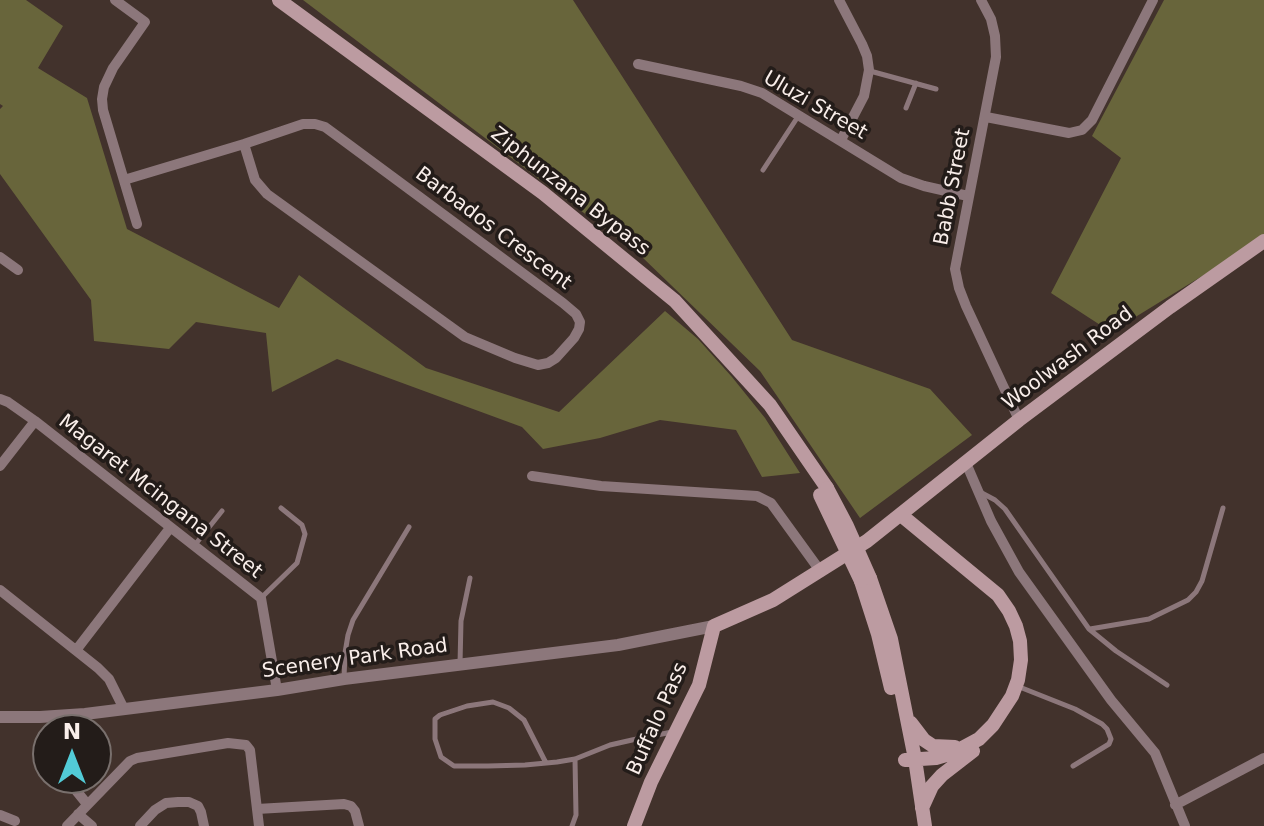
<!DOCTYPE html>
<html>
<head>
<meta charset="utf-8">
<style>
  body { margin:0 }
  #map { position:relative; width:1264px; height:826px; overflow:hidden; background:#42322c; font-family:"DejaVu Sans",sans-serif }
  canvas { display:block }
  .north { position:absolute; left:32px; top:714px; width:80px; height:80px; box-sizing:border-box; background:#231c19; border:2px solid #79706d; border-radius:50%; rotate:0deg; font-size:22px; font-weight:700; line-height:32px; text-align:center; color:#f9eeea }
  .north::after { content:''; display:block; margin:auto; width:28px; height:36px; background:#52cbd7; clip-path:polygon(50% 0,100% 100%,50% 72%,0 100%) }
</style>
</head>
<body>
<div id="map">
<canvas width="1264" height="826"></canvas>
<div class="north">N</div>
</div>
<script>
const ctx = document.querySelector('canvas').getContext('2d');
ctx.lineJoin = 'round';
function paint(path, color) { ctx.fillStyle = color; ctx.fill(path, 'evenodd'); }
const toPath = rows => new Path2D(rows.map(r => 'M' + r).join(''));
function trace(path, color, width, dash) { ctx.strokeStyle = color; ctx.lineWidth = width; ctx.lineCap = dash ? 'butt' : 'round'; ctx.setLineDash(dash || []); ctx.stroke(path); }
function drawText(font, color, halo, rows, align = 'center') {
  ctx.font = font + ' "DejaVu Sans",sans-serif'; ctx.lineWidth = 7; ctx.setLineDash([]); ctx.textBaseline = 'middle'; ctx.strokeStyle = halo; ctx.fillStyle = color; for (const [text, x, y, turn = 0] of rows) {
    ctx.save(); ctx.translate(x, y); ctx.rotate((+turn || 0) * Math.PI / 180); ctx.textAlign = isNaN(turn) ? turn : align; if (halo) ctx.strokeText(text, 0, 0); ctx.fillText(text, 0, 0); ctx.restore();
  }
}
paint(toPath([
  [0,0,26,0,63,26,38,68,87,98,127,229,279,308,299,275,426,368,559,412,665,311,698,339,732,377,765,418,800,473,762,477,736,430,660,420,600,438,543,449,522,427,337,359,272,392,266,333,196,322,169,349,94,341,91,300,0,174,0,109,3,106,0,104],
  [303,0,573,0,792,340,930,389,972,435,860,518,760,371,642,257],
  [1164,0,1264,0,1264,238,1111,332,1051,293,1121,158,1092,136]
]), '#68653b');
trace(toPath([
  [870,71,936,89],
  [906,108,916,83],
  [763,170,799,115],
  [980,492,995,500,1005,509,1089,629,1116,651,1167,685],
  [194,546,222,511],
  [261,598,297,563,305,534,302,525,281,508],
  [1090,629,1149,619,1188,600,1196,592,1202,581,1223,508],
  [460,664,461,621,470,578],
  [344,678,345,653,348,635,353,620,409,527],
  [1017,686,1075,709,1102,724,1107,729,1111,739,1109,744,1073,766],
  [546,763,524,720,509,708,493,702,467,706,440,715,435,719,435,739,441,757,454,766,488,766,525,765,557,762,575,759,610,745,632,740,672,732],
  [572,826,576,815,575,759]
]), '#8c777b', 5);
trace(toPath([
  [115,0,145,22,113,68,104,87,102,99,103,110,137,224],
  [839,0,862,44,867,56,869,70,864,96,841,140],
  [981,0,991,19,995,36,996,57,955,269,959,288,966,306,1019,420],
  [638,64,741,86,762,93,901,178,924,186,968,196],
  [986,117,1069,133,1082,130,1092,120,1153,0],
  [124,180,244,144,303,124,315,124,325,127,340,138,563,303,576,314,580,322,579,329,574,338,556,358,548,363,538,365,515,358,465,337,267,194,255,180,244,144],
  [0,257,18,270],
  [0,399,8,402,35,421,261,598,277,690],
  [966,463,991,521,1019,572,1111,700,1155,753,1185,826],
  [0,466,35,421],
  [532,476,601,486,757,496,771,503,821,572],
  [0,590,98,668,109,679,124,709],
  [77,649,170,528],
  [74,730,85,714],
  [66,778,87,804],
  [1175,805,1264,758],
  [257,809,344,804,351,806,355,811,359,826],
  [78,814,92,826],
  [0,815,15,821],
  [67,826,130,761,137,758,228,743,246,745,250,750,259,826],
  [140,826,155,810,166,803,178,802,189,802,198,806,201,812,204,826]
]), '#8c777b', 10);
trace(toPath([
  [0,717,40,717,85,714,277,690,344,679,618,645,714,626]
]), '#8c777b', 12);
trace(toPath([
  [279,0,543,193,675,301,770,405,827,488],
  [901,515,998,595,1009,611,1016,626,1020,641,1021,660,1018,680,1012,696,993,725,979,739,953,753,936,758,905,760],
  [870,578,891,639,915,759,925,826],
  [861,581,878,634,891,688],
  [911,723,924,740,933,746,955,747],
  [922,808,932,786,942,775,973,751],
  [634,826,651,782,699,685,714,626,773,600,867,541,1019,420,1170,307,1264,241]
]), '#bc9ba1', 14);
trace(toPath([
  [827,488,847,526,870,578],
  [820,495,861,581]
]), '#bc9ba1', 14);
drawText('20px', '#f9eeea', '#231c19', [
  ["Uluzi Street",815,106,30],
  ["Babb Street",953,187,-79],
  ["Ziphunzana Bypass",570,192,38],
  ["Barbados Crescent",493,229,37],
  ["Woolwash Road",1068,359,-37],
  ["Magaret Mcingana Street",160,497,38],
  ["Scenery Park Road",355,659,-8],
  ["Buffalo Pass",658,719,-66]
]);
</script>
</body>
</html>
